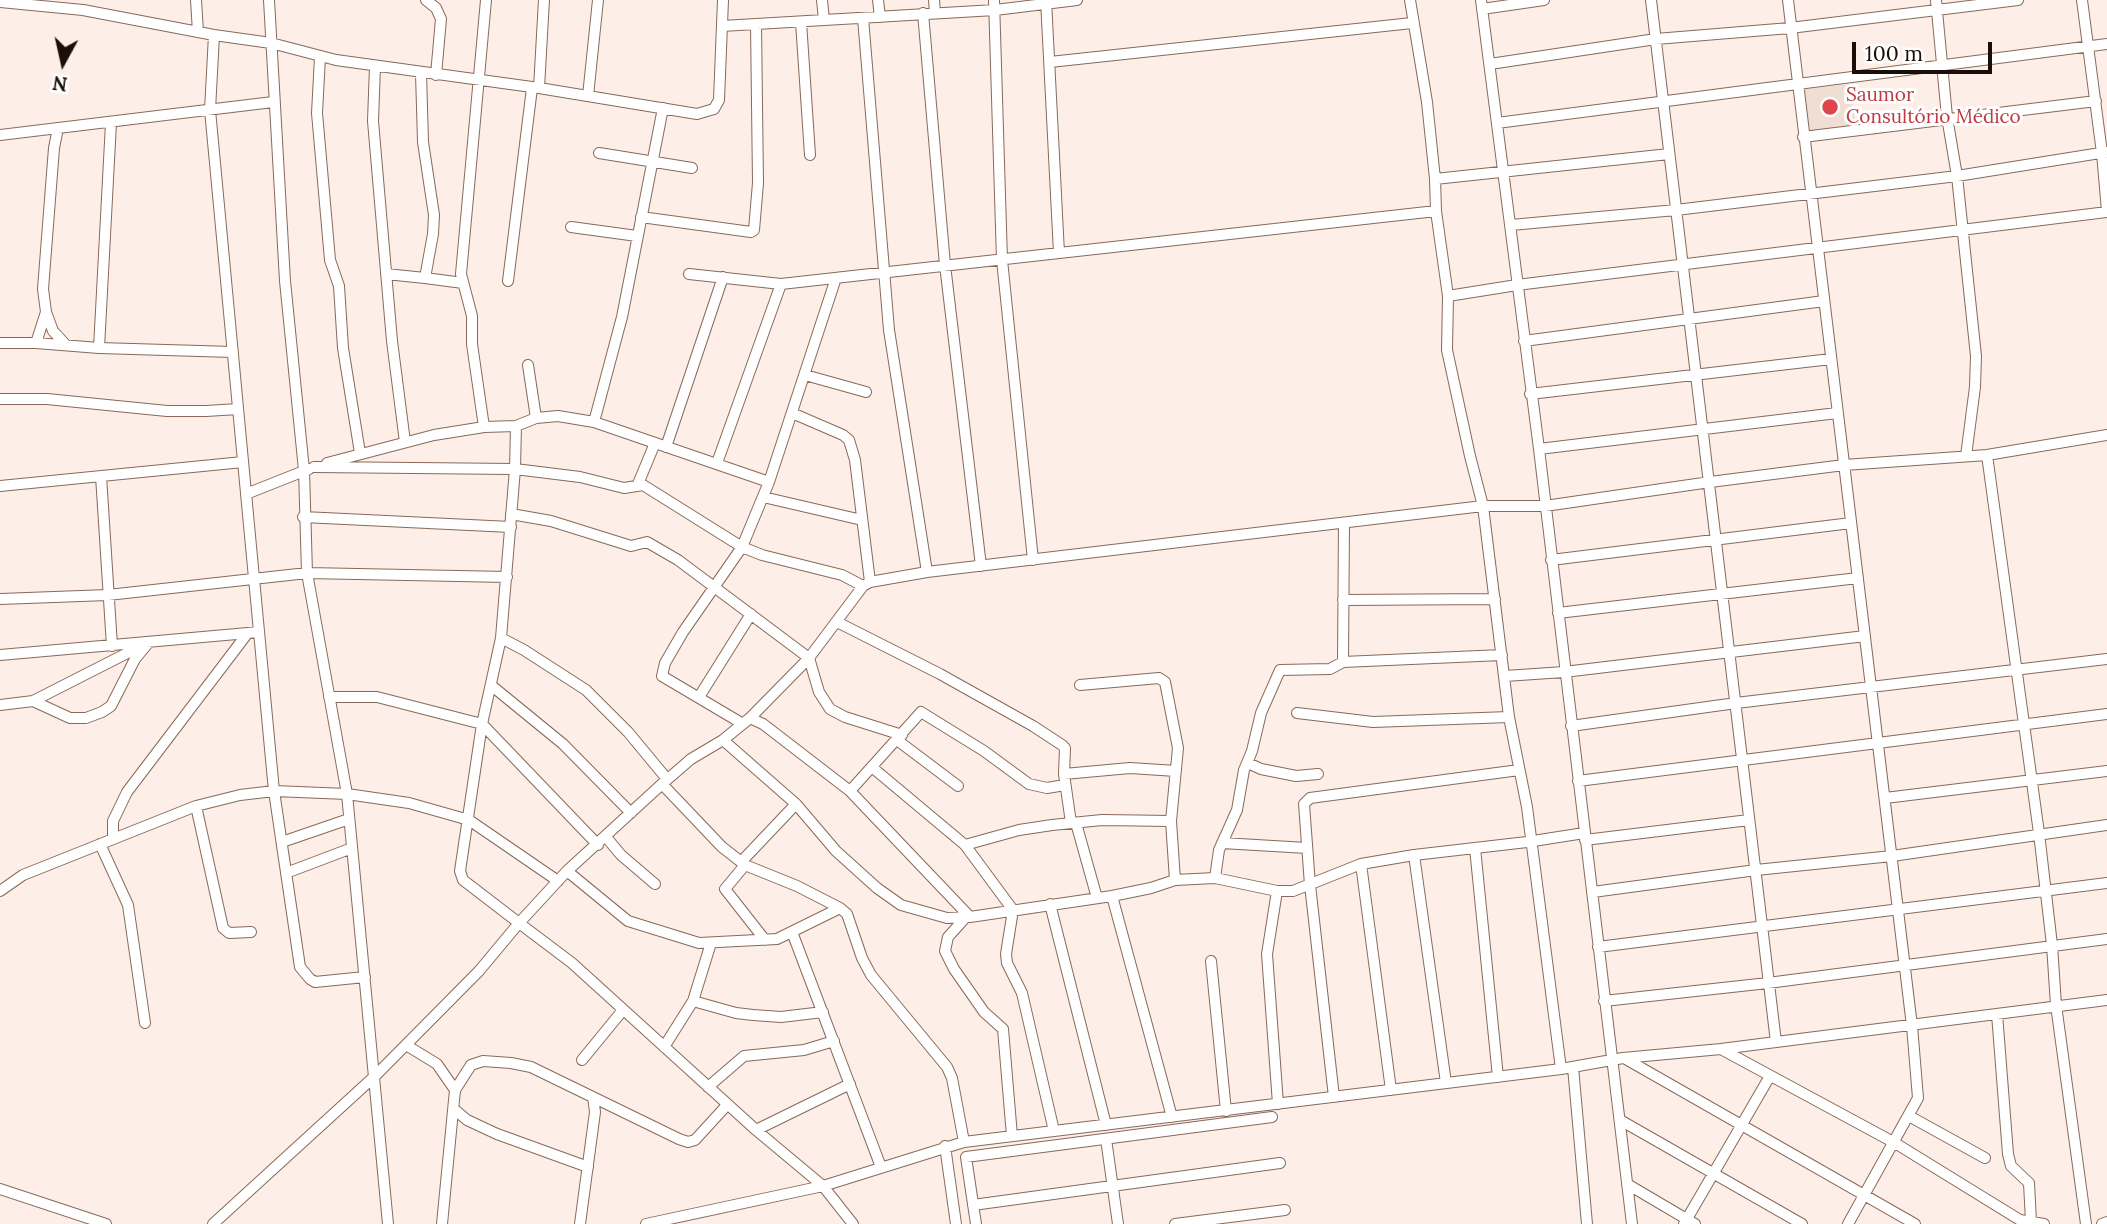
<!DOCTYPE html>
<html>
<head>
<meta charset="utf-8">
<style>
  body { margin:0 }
  #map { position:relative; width:2107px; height:1224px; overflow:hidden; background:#fdefe7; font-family:Lora,serif }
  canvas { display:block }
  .north { position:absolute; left:28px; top:28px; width:70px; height:70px; -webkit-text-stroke:5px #fff; paint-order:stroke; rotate:188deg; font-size:19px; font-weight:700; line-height:28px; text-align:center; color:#190e08 }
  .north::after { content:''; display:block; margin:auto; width:24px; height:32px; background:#190e08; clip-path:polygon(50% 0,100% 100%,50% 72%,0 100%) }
  .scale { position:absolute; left:1852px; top:42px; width:140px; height:32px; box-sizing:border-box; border:4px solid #190e08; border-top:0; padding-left:9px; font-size:21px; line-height:24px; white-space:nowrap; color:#190e08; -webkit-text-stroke:5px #fff; paint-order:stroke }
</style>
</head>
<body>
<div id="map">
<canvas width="2107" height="1224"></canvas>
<div class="north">N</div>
<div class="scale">100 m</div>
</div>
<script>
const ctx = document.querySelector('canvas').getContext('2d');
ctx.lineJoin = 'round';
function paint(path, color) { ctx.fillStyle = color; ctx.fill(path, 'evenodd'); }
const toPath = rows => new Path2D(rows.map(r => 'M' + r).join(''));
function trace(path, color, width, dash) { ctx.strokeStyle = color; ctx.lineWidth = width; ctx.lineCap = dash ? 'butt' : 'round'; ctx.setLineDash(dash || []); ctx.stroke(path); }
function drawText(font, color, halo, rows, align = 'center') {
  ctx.font = font + ' Lora,serif'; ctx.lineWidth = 6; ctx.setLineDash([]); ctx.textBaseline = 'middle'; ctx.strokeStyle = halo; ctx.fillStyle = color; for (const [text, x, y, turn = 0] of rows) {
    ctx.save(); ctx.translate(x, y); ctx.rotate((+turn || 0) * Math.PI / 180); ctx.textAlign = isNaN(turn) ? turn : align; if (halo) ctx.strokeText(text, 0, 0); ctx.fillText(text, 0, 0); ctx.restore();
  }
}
paint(toPath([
  [1850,84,1856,126,1810,132,1804,89]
]), '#f0ded5');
const minor = toPath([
  [196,0,198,32],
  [269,0,285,281,304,470,307,573,347,794,388,1224],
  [426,0,436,8,441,19,436,75],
  [822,0,824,20],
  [878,0,880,17],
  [934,0,935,13],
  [994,0,1002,260,1033,560],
  [1046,0,1059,253],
  [1410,0,1427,102,1435,179,1436,211,1448,296,1447,350,1470,456,1483,506,1509,717,1527,807,1561,1069],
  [1481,0,1539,449,1632,1224],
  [1651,0,1776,1042],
  [1788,0,1912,1026,1918,1098,1848,1224],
  [1936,0,1947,117,1957,176,1976,356,1975,387,1966,456],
  [2082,0,2102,153,2107,211],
  [0,2,83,10,214,35,271,43,336,60,539,88,697,114,714,109,719,100,723,0],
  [1482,9,1544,0],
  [923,13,945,265,981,566],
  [863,18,889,330,927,572],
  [801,22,810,155],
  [722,26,995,10,1077,0],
  [214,35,210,110,274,791,300,967,310,979,315,982,365,977],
  [320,57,317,113,330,260,339,286,343,348,360,453],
  [1050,62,1412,23],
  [1490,64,1656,39,1790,28,2018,0],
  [375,66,373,121,392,341,405,442],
  [539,88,544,0],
  [588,96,598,0],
  [1497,123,2107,44],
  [58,128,54,148,43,289,46,312,53,331,66,345],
  [0,135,273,102],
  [1803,137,2096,101],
  [599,153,692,168],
  [1435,179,1669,154],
  [641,217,751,232,754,230,758,183,756,24],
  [1511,225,1676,210,1957,176,2107,152],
  [571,227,637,236],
  [386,274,425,278,433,234,434,215,423,142,421,73],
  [689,274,781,284,1436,211],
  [425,278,463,283],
  [508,281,532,88],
  [1448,296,1517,285,2107,212],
  [1524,341,1824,301],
  [0,343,36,343,99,348,233,352],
  [36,343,46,312],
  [99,348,111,123],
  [528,365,536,418],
  [805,375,866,392],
  [1530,394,1831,359],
  [0,399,47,399,167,411,206,411,238,409],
  [792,413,843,435,849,440,855,460,870,582],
  [594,422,622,317,663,108],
  [484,427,472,344,472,316,461,274,486,0],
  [666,447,723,277],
  [1539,449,1837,413],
  [1987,455,2039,833,2052,945,2056,1005,2086,1224],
  [327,463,434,435,484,427,516,426,536,418,558,416,594,422,769,482],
  [717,463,781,284],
  [314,467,515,469,580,477,624,488,643,485,742,547,762,555,842,575,863,586,870,582,927,572,1483,506,1545,506,1710,482,1844,465,1987,455,2107,435],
  [101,476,112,646],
  [638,484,655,443],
  [0,486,243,462],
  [246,494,309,469],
  [763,497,862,520],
  [511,514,551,521,631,546,647,542,678,560,809,658,819,692,830,709,845,717,902,735],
  [303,517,511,527],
  [1551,560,1851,523],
  [0,599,108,595,307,573,507,577],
  [1343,600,1495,599],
  [1558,613,1858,578],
  [837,622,940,674,1033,726,1062,745,1065,748,1064,774,1071,823],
  [501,638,524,650,586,690,628,732,667,779],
  [0,655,259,632],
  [1343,662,1344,523],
  [1505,676,1564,672,1865,636],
  [1080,685,1159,678,1165,682,1178,748,1171,821,1175,880],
  [492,686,563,744,631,813],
  [329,697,377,697,482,724,598,845],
  [699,697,751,614],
  [0,705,33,701,149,642,135,659,111,706,102,712,86,718,70,718,33,701],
  [1297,713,1373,722,1509,717],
  [750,718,763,724,850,791,970,917],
  [743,724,662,676,665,663,683,632,742,547,769,482,836,278],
  [1571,726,1736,703,2107,659],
  [723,740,750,718,809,658,863,586],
  [897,740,958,786],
  [1248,763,1261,769,1296,776,1318,774],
  [873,768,965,845,1013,910,1006,954,1007,963,1022,993,1054,1131],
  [1064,774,1130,768,1176,771],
  [1578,781,2107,714],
  [662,784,722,847,745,865,797,886,840,908,847,914,862,958,871,975,947,1067,952,1078,964,1142],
  [850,791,921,712,984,751,1029,784,1047,788,1065,785],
  [1885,798,2107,771],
  [196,806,223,928,229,933,251,932],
  [1076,823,1097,898],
  [606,837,621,855,655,884],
  [113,839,113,821,127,792,247,634],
  [1585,840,1749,820],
  [282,842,349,819],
  [1222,843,1307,848],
  [100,844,128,905,145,1023],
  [965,845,1019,830,1052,825,1102,820,1171,821],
  [1475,848,1498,1077],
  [1414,855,1446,1083],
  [741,862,796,804],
  [1361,864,1391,1090],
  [745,865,725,889,765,940],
  [567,871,628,921,699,943,777,939,840,908],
  [286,873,352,848],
  [1215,878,1219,850,1237,810,1244,770,1252,751,1261,713,1280,670,1330,669,1343,662,1502,655],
  [0,891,23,875,196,806,240,795,274,791,347,794,409,803,469,820,558,881],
  [1277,891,1267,954,1278,1104],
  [1593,892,1756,870,1892,856,2107,825],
  [1112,896,1172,1117],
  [1050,904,1106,1125],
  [966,917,948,937,945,951,954,969,984,1012,1003,1029,1012,1136],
  [792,932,881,1167],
  [1598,947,2107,883],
  [1211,961,1226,1111],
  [693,1001,736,1013,753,1015,781,1017,823,1012],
  [1604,1001,1768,983,2107,939],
  [1997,1014,2008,1154,2011,1166,2029,1183,2031,1222],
  [406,1045,437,1064,455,1090],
  [664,1047,693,1001,711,943],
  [1721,1049,1895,1143,2020,1220,2044,1224],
  [1624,1058,1915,1224],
  [582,1060,623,1010],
  [1573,1067,1587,1224],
  [708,1087,744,1056,804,1050,834,1041],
  [1334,1097,1310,885,1304,804,1310,798,1519,770],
  [454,1109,467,1120,497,1134,588,1167],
  [1909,1116,1985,1158],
  [1620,1120,1802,1224],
  [756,1130,850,1084],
  [1106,1139,1118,1224],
  [945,1146,956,1224],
  [1627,1184,1695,1224],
  [0,1189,106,1224],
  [973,1205,1280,1163],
  [213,1224,375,1076,479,971,519,923,463,880,460,871,482,724,501,638,515,469,516,426],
  [442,1224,455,1090,471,1065,483,1061,511,1063,531,1067,679,1139,688,1142,695,1140,727,1105],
  [580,1224,595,1112,593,1097],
  [646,1224,823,1186,964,1142,1561,1069,1623,1058,1721,1049,2107,1000],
  [853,1224,823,1186,756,1130,572,963,519,923,567,871,662,784,691,759,723,740,796,804,836,851,877,888,901,905,947,918,970,917,1112,896,1151,888,1175,880,1215,878,1277,891,1293,891,1361,864,1414,855,1527,842,1584,833],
  [976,1224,966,1157,1272,1117],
  [1175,1224,1285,1210],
  [1684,1224,1770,1076],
  [2102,1224,2107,1222]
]);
trace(minor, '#886959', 12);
trace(minor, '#fff', 10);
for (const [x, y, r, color] of [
  [1830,107,9,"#e0444e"]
]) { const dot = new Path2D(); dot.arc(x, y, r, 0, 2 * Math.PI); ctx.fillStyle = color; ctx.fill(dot); trace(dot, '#fff', 2.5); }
drawText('19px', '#be3a42', '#fff', [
  ["Saumor",1846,96],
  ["Consultório Médico",1846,118]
], 'left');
</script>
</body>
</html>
